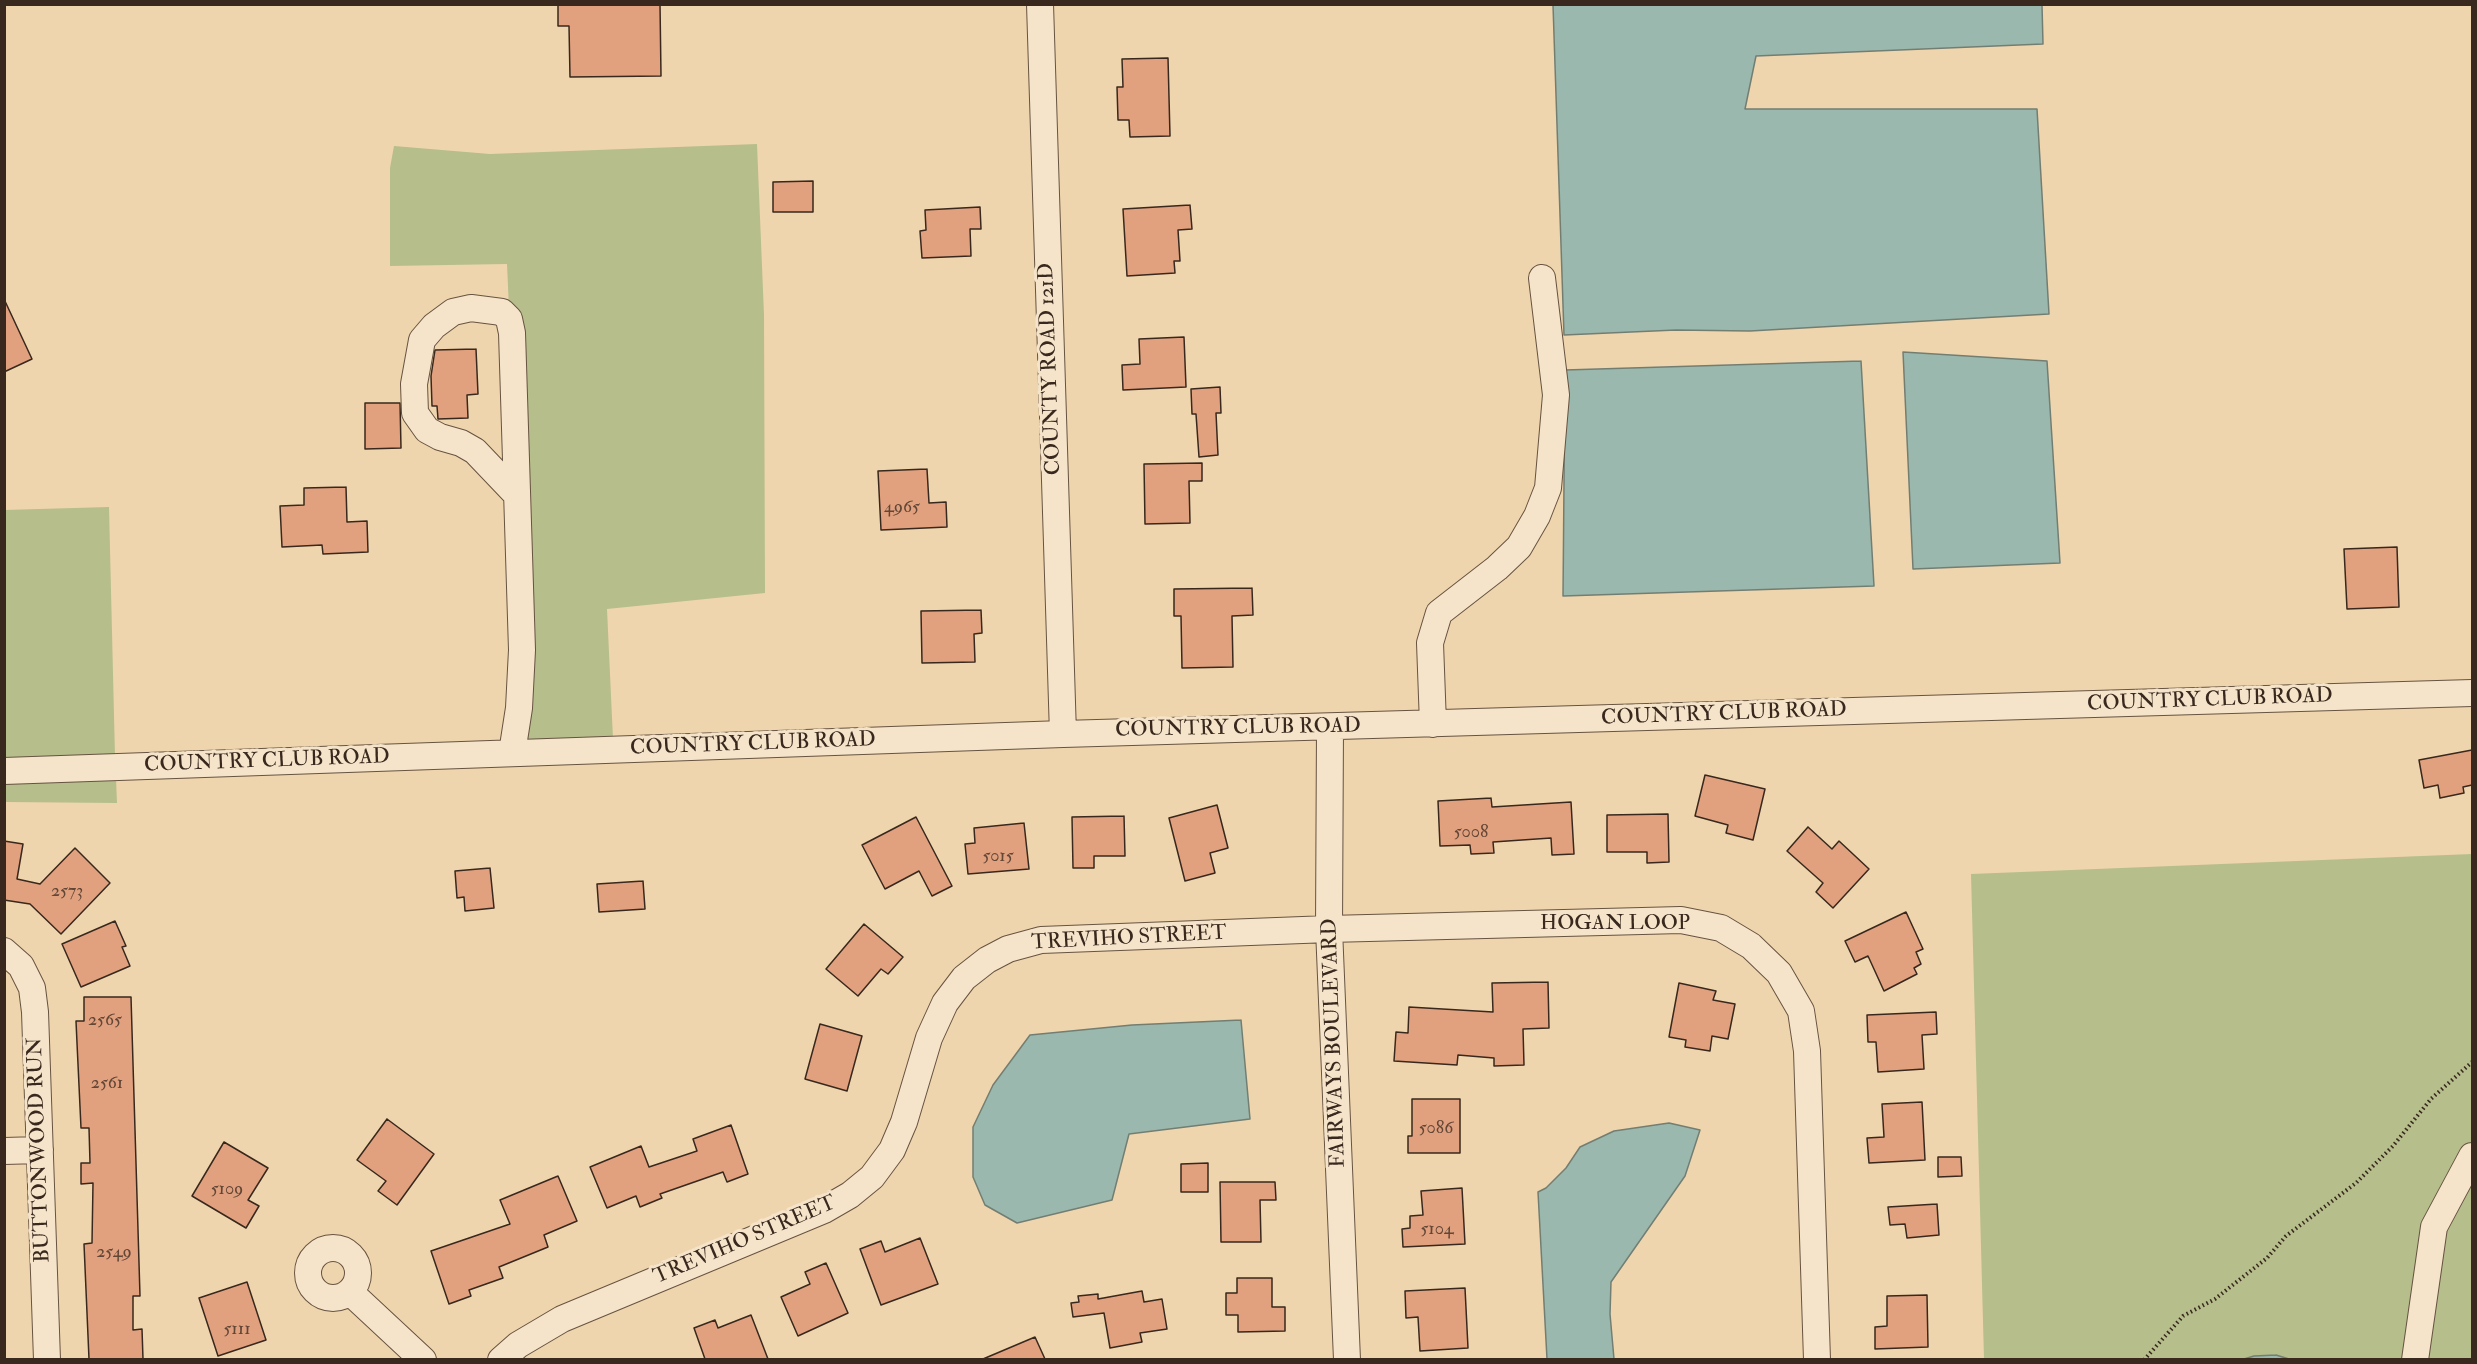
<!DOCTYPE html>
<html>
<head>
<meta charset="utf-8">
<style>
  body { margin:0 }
  #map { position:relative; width:2477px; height:1364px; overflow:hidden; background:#efd5ad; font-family:"IM FELL Double Pica",serif }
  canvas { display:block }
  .frame { position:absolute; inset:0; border:6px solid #38281d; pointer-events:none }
</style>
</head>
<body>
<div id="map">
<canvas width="2477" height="1364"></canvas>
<div class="frame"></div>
</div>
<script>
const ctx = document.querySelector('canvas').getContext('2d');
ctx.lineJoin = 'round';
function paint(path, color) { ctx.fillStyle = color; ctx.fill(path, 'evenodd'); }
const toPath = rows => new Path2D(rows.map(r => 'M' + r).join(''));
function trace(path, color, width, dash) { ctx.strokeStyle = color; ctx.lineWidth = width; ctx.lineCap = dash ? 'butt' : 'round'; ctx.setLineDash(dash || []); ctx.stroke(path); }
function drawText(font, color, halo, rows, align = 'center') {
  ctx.font = font + ' "IM FELL Double Pica",serif'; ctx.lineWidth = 6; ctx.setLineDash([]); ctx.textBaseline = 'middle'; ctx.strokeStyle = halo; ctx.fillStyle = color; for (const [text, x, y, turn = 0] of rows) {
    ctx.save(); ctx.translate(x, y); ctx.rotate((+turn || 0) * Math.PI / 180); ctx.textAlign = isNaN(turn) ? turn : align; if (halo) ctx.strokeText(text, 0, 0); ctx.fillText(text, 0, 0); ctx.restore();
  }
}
paint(toPath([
  [757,144,764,315,765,593,607,609,613,739,528,742,507,264,390,266,390,168,394,146,490,154],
  [109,507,115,757,5,761,4,510],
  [116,778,117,803,5,802,4,781],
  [2472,854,2472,1359,1984,1359,1971,874]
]), '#b6be8c');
const water = toPath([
  [1553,5,2042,5,2043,44,1756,56,1745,109,2037,109,2049,314,1750,331,1676,330,1564,335,1553,5],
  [1903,352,2047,361,2060,563,1913,569,1903,352],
  [1861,361,1874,586,1563,596,1565,370,1861,361],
  [1241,1020,1250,1119,1129,1134,1112,1200,1017,1223,985,1205,973,1177,973,1127,993,1085,1030,1035,1132,1025,1241,1020],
  [1669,1123,1700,1130,1685,1176,1611,1282,1610,1314,1614,1359,1547,1359,1538,1192,1546,1188,1566,1168,1580,1147,1614,1131,1669,1123],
  [2276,1355,2289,1359,2244,1359,2254,1356,2276,1355]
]);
paint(water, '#9ab8ad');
trace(water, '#737e73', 1.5);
const building = toPath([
  [558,4,660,4,661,76,570,77,569,26,558,26,558,4],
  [1168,58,1170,136,1130,137,1129,120,1118,120,1117,87,1123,87,1122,59,1168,58],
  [813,181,813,212,773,212,773,182,813,181],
  [1190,205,1192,229,1178,230,1180,261,1174,261,1175,273,1127,276,1123,209,1190,205],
  [980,207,981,229,970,229,971,256,922,258,920,231,926,230,925,210,980,207],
  [4,299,32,359,4,372,4,299],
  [1184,337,1186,387,1123,390,1122,365,1140,364,1139,339,1184,337],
  [476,349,478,394,467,395,468,418,438,419,437,406,432,406,431,376,435,350,476,349],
  [1220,387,1221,413,1216,413,1218,455,1199,457,1196,414,1192,414,1191,389,1220,387],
  [365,403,400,403,401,448,365,449,365,403],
  [1202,463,1202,481,1189,481,1190,523,1145,524,1144,464,1202,463],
  [927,469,929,503,946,502,947,527,881,530,878,471,927,469],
  [346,487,347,522,367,521,368,552,323,554,322,545,282,547,280,506,304,505,304,488,346,487],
  [2397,547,2399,607,2347,609,2344,549,2397,547],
  [1252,588,1253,615,1232,616,1233,667,1182,668,1181,616,1174,616,1174,589,1252,588],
  [981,610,982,633,974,634,975,662,922,663,921,611,981,610],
  [2472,750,2472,785,2463,787,2464,793,2440,798,2438,785,2424,788,2419,760,2472,750],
  [1705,775,1765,789,1753,840,1726,833,1728,825,1695,816,1705,775],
  [1491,798,1492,807,1571,802,1574,854,1552,855,1551,838,1493,842,1494,853,1471,854,1470,845,1440,846,1438,801,1491,798],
  [1217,805,1228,848,1210,853,1215,873,1185,881,1169,818,1217,805],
  [1668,814,1669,862,1647,863,1647,852,1607,852,1607,815,1668,814],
  [1124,816,1125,856,1094,856,1094,868,1073,868,1072,817,1124,816],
  [916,817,952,886,932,896,919,871,885,889,862,845,916,817],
  [1024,823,1029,869,968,874,965,844,975,843,974,828,1024,823],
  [1808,827,1832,849,1839,841,1869,869,1833,908,1816,892,1823,883,1787,851,1808,827],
  [4,841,23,844,17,879,40,884,75,848,110,883,61,934,30,904,4,900,4,841],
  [490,868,494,908,465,911,464,897,457,898,455,871,490,868],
  [643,881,645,909,599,912,597,884,643,881],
  [1906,912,1923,949,1916,952,1921,964,1914,968,1917,974,1884,991,1868,956,1855,962,1845,941,1906,912],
  [115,921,126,946,122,947,130,966,81,987,62,944,115,921],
  [864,924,903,957,888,974,881,969,858,996,826,969,864,924],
  [1548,982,1549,1028,1523,1029,1524,1065,1494,1066,1494,1058,1458,1055,1457,1065,1394,1061,1396,1032,1408,1033,1409,1007,1493,1012,1492,983,1548,982],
  [1679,983,1716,991,1713,1000,1735,1004,1728,1039,1712,1036,1710,1051,1685,1047,1686,1040,1669,1037,1679,983],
  [84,997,131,997,140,1296,133,1296,133,1330,142,1329,143,1359,89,1359,84,1244,92,1243,93,1183,81,1184,81,1163,90,1163,89,1128,81,1128,77,1043,76,1021,84,1021,84,997],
  [1936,1012,1937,1034,1922,1035,1924,1069,1878,1072,1876,1042,1868,1042,1867,1015,1936,1012],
  [820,1024,862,1036,847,1091,805,1079,820,1024],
  [1412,1099,1460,1099,1460,1153,1408,1153,1408,1136,1412,1136,1412,1099],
  [1922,1102,1925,1160,1869,1163,1867,1138,1884,1137,1882,1104,1922,1102],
  [387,1119,434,1154,397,1205,378,1191,386,1181,357,1160,387,1119],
  [731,1125,748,1174,727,1182,723,1172,660,1194,662,1198,640,1207,636,1196,607,1208,590,1167,641,1146,649,1167,697,1151,693,1139,731,1125],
  [224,1142,268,1168,248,1200,259,1206,246,1228,192,1196,224,1142],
  [1938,1157,1961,1157,1962,1176,1938,1177,1938,1157],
  [1208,1163,1208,1192,1181,1192,1181,1164,1208,1163],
  [558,1176,577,1221,544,1235,548,1247,499,1267,503,1278,469,1290,471,1296,449,1304,431,1251,510,1224,500,1200,558,1176],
  [1220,1182,1275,1182,1276,1200,1260,1200,1261,1242,1221,1242,1220,1182],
  [1462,1188,1465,1244,1403,1247,1402,1229,1410,1228,1410,1216,1423,1215,1421,1191,1462,1188],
  [1937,1204,1939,1235,1907,1238,1905,1224,1890,1225,1888,1207,1937,1204],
  [920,1238,938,1284,881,1305,860,1249,881,1241,885,1252,920,1238],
  [826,1263,848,1313,798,1336,781,1297,810,1284,805,1272,826,1263],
  [1237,1278,1272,1278,1272,1307,1285,1307,1285,1331,1238,1332,1238,1315,1226,1315,1226,1293,1237,1293,1237,1278],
  [247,1282,266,1340,218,1356,199,1298,247,1282],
  [1465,1288,1468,1348,1420,1351,1418,1317,1406,1318,1405,1291,1465,1288],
  [1142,1291,1144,1302,1162,1299,1167,1329,1140,1333,1142,1342,1110,1348,1104,1313,1073,1317,1071,1303,1079,1302,1078,1296,1098,1294,1098,1299,1142,1291],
  [1927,1295,1928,1347,1875,1349,1875,1327,1887,1326,1887,1296,1927,1295],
  [751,1315,768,1359,705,1359,694,1328,715,1320,718,1328,751,1315],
  [1035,1337,1045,1359,983,1359,1035,1337]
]);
paint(building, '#e1a17f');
trace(building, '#38281d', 1.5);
const minor = toPath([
  [1040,4,1063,734],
  [1433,724,1430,643,1439,613,1497,568,1519,547,1537,516,1548,488,1556,395,1542,278],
  [1330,727,1329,929,1347,1360],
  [512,753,519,708,522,650,512,333,509,319,502,312,471,308,453,312,434,326,422,340,414,384,415,413,427,430,440,437,461,443,475,451,516,494],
  [4,771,1063,734,2472,693],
  [4,951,21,966,32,988,35,1012,47,1360],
  [4,1151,40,1150],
  '308 1273a25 25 0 1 1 50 0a25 25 0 1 1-50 0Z',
  [350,1292,423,1360],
  [501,1360,518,1345,562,1319,824,1210,850,1195,872,1177,892,1150,904,1122,929,1038,945,1003,964,978,987,960,1008,949,1041,940,1329,929,1681,920,1721,928,1751,946,1779,973,1801,1011,1807,1051,1817,1360],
  [2415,1360,2434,1227,2472,1156]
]);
trace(minor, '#665341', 28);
trace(toPath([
  [2144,1360,2183,1316,2215,1299,2267,1258,2286,1236,2356,1183,2393,1146,2431,1099,2472,1062]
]), '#38281d', 4, [1.5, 3]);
trace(minor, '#f5e4ca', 26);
drawText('18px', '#624636', null, [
  ["4965",902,508],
  ["5008",1471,833],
  ["5015",998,857],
  ["2573",67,892],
  ["2565",105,1021],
  ["2561",107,1084],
  ["5086",1436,1129],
  ["5109",227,1190],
  ["5104",1437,1230],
  ["2549",114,1253],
  ["5111",237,1330]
]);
drawText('21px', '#38281d', '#f5e4ca', [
  ["COUNTY ROAD 121D",1051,369,-92],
  ["COUNTRY CLUB ROAD",2210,701,-2],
  ["COUNTRY CLUB ROAD",1724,715,-2],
  ["COUNTRY CLUB ROAD",1238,729,-1],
  ["COUNTRY CLUB ROAD",753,745,-2],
  ["COUNTRY CLUB ROAD",267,762,-2],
  ["HOGAN LOOP",1615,924],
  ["TREVIHO STREET",1129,939,-3],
  ["FAIRWAYS BOULEVARD",1335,1043,-92],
  ["BUTTONWOOD RUN",40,1150,-92],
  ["TREVIHO STREET",745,1241,-23]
]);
</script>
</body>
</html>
